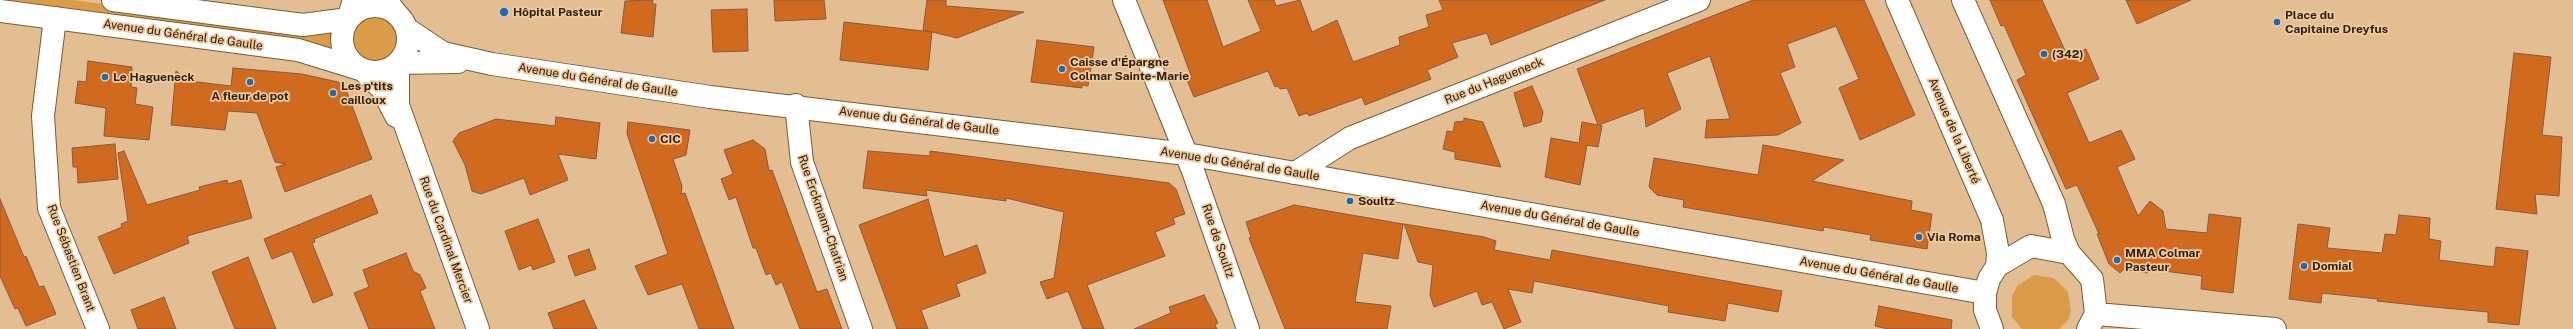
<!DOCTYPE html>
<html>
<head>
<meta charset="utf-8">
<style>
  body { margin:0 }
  canvas { display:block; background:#e3be93 }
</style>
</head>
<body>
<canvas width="2573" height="329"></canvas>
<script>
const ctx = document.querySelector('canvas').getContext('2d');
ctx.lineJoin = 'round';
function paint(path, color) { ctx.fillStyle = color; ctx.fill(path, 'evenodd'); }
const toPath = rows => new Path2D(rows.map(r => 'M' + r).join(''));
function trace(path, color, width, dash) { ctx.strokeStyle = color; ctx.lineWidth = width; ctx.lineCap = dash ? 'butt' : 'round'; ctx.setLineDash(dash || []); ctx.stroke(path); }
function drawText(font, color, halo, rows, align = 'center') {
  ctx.font = font + ' "Public Sans",sans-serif'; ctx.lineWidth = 3.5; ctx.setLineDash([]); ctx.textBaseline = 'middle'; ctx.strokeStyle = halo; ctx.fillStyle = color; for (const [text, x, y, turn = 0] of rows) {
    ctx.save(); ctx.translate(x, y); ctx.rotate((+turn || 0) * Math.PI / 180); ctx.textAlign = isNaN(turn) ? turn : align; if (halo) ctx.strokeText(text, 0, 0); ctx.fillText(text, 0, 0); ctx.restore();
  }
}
paint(toPath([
  [0,0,73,0,297,31,333,29,329,49,0,3],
  '350 39a25 25 0 1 1 50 0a25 25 0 1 1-50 0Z',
  [2034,275,2054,278,2068,292,2071,311,2068,320,2059,329,2022,329,2012,317,2012,296,2017,286]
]), '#db9c49');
const building = toPath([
  [653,0,652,4,656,4,653,37,621,33,625,1,653,0],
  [774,0,824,0,826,19,775,21,774,0],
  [927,0,946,0,946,6,1024,12,957,38,932,32,928,70,840,60,844,22,932,32,923,30,927,0],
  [1163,0,1207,0,1223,47,1261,31,1248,0,1274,0,1276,6,1300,0,1312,32,1337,20,1353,62,1400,45,1399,37,1429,27,1426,15,1443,10,1439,0,1605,0,1491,45,1487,33,1452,43,1458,57,1427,70,1431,79,1365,105,1362,97,1309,116,1307,113,1299,116,1287,88,1280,89,1278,86,1275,87,1268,71,1194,97,1187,80,1192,78,1163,0],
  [1753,0,1864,0,1915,115,1860,140,1839,88,1859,79,1836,26,1787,44,1795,67,1780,73,1801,123,1778,135,1705,138,1707,120,1730,119,1710,56,1667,73,1681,109,1646,127,1644,108,1599,125,1602,126,1598,147,1587,145,1580,185,1545,177,1551,138,1579,143,1582,122,1598,125,1577,69,1753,0],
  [1990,0,2042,0,2068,57,2086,49,2099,79,2067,93,2089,143,2121,130,2135,159,2117,167,2138,216,2150,201,2163,211,2166,229,2207,233,2209,214,2241,218,2233,293,2201,289,2202,276,2149,269,2148,273,2124,269,2120,273,2109,264,2097,234,2099,234,2077,185,2066,189,2017,80,2026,75,2004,25,2001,26,1990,0],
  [2126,0,2191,0,2137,24,2126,0],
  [747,9,748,51,713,52,711,10,747,9],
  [1037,40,1094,47,1088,86,1082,85,1082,88,1031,82,1037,40],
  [2514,53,2551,57,2542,135,2562,137,2559,196,2535,194,2537,214,2496,209,2514,53],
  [88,61,132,67,131,87,137,88,135,104,153,107,149,140,104,136,106,108,75,103,78,81,86,82,88,61],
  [233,68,302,74,338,82,345,87,372,159,285,192,276,167,286,164,275,162,257,113,228,111,225,130,171,125,176,71,189,81,231,86,233,68],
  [1532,86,1543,112,1541,122,1524,127,1514,93,1532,86],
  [556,117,600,123,596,159,558,154,568,180,530,195,524,178,481,194,472,191,465,165,453,141,459,133,496,119,555,126,556,117],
  [1464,118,1483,122,1501,167,1455,159,1455,152,1443,149,1447,131,1453,132,1455,122,1464,121,1464,118],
  [628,122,690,130,686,155,673,159,682,186,681,194,685,193,734,329,699,329,682,284,648,295,635,266,668,254,627,134,628,122],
  [753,140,765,149,769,171,772,170,817,292,827,289,842,329,800,329,782,282,776,285,771,273,766,275,756,248,753,248,736,197,729,200,721,179,733,174,724,150,753,140],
  [115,144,118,179,78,183,77,167,73,167,72,148,115,144],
  [1763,145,1844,160,1812,181,1912,201,1911,210,1932,214,1927,249,1870,240,1871,235,1824,227,1823,231,1683,207,1684,200,1657,195,1649,187,1654,158,1758,175,1763,145],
  [124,151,147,205,200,190,199,187,227,180,228,184,241,180,252,218,187,236,189,243,114,274,98,237,122,227,121,224,128,221,118,153,124,151],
  [868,151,930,156,930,151,1169,183,1176,189,1185,214,1173,218,1175,224,1155,232,1165,256,1087,285,1104,329,1083,329,1068,291,1047,299,1040,282,1054,278,1064,212,1006,198,1006,201,926,190,927,196,863,188,868,151],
  [371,195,378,213,314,239,315,242,312,243,333,295,313,303,292,251,272,259,264,239,371,195],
  [0,199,24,257,26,256,39,287,44,286,56,314,26,326,18,308,15,309,0,276,0,199],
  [928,199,944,257,977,245,986,273,956,284,960,296,921,310,928,329,897,329,859,225,928,199],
  [1294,205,1403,224,1398,259,1363,253,1355,302,1391,306,1387,329,1285,329,1249,238,1251,237,1246,222,1294,205],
  [2399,215,2430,218,2429,239,2441,241,2439,260,2494,267,2496,247,2528,251,2519,325,2488,322,2488,312,2433,307,2377,301,2378,299,2322,293,2321,303,2289,299,2298,224,2330,228,2327,248,2382,253,2385,234,2396,235,2399,215],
  [538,219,555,262,533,270,531,265,519,270,505,231,538,219],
  [1404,224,1484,237,1496,241,1494,250,1550,260,1552,250,1782,291,1778,312,1728,303,1725,321,1668,312,1669,306,1534,281,1532,293,1508,289,1521,322,1504,329,1492,302,1482,305,1477,291,1434,307,1430,295,1433,265,1418,262,1404,224],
  [589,249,596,269,575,276,568,256,589,249],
  [406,253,413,271,420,275,426,288,420,291,435,329,369,329,354,293,369,287,363,270,406,253],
  [248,257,276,329,235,329,212,272,248,257],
  [1204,295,1218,323,1215,325,1217,329,1134,329,1171,313,1169,307,1204,295],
  [164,297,176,329,138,329,131,310,164,297],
  [584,300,597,329,554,329,548,313,584,300],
  [1879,306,1952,320,1951,329,1888,329,1875,326,1879,306]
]);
paint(building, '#d06a1f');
trace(building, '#865a40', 1);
const minor = toPath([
  [386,0,395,12],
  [1124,0,1193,171,1248,329],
  [55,18,43,116,49,208,98,329],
  [348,19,354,0],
  [398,63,398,105,478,329],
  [363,70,382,89,396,116],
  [796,105,802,162,861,329],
  [1295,173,1350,138,1699,0]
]);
const secondary = toPath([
  [113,0,303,25,348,19],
  [1897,0,1992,220,1998,253,1997,266],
  [1963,0,2054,204,2063,239,2069,253],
  '342 39a33 33 0 1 1 66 0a33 33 0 1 1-66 0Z',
  [0,11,298,50,363,70],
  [407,29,443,53,492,64,710,97,1186,154,1985,293],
  [398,63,458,62],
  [2096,314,2275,329],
  [1992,329,1985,310,1985,293,1989,279,1997,266,2031,246,2069,253,2092,279,2096,314,2088,329]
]);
trace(minor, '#7c5b33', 24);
trace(secondary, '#7c5b33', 24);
trace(minor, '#fff', 22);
trace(secondary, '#fff', 22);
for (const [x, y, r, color] of [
  [504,12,5,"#146dba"],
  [2277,22,4,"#146dba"],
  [2044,54,4,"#146dba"],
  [1062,69,4,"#146dba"],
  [105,77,4,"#146dba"],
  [250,82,4,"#146dba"],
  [333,93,4,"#146dba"],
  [652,139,4,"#146dba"],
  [1350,201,4,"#146dba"],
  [1919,237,4,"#146dba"],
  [2117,260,4,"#146dba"],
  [2304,266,4,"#146dba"]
]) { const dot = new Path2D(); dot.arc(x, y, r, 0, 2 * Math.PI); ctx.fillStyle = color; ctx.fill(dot); trace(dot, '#f0cba0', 1.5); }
drawText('bold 12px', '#2e200f', '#f0cba0', [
  ["Hôpital Pasteur",513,12],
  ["Place du",2285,15],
  ["Capitaine Dreyfus",2285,29],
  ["(342)",2052,54],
  ["Caisse d'Épargne",1070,62],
  ["Colmar Sainte-Marie",1070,76],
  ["Le Hagueneck",113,77],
  ["Les p'tits",341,86],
  ["cailloux",341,100],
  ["A fleur de pot",250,96,"center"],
  ["CIC",660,139],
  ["Soultz",1358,201],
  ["Via Roma",1927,237],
  ["MMA Colmar",2125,253],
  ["Pasteur",2125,267],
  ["Domial",2312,266]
], 'left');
drawText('12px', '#2e200f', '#f0cba0', [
  ["Avenue du Général de Gaulle",183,35,8],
  ["Avenue du Général de Gaulle",598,80,9],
  ["Rue du Hagueneck",1494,81,-22],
  ["Avenue du Général de Gaulle",919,121,7],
  ["Avenue de la Liberté",1954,131,67],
  ["Avenue du Général de Gaulle",1240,164,9],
  ["Rue Erckmann-Chatrian",823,218,71],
  ["Avenue du Général de Gaulle",1560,219,10],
  ["Rue du Cardinal Mercier",446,240,70],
  ["Rue de Soultz",1218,241,71],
  ["Rue Sébastien Brant",71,258,69],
  ["Avenue du Général de Gaulle",1879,275,10]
]);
</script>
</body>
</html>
